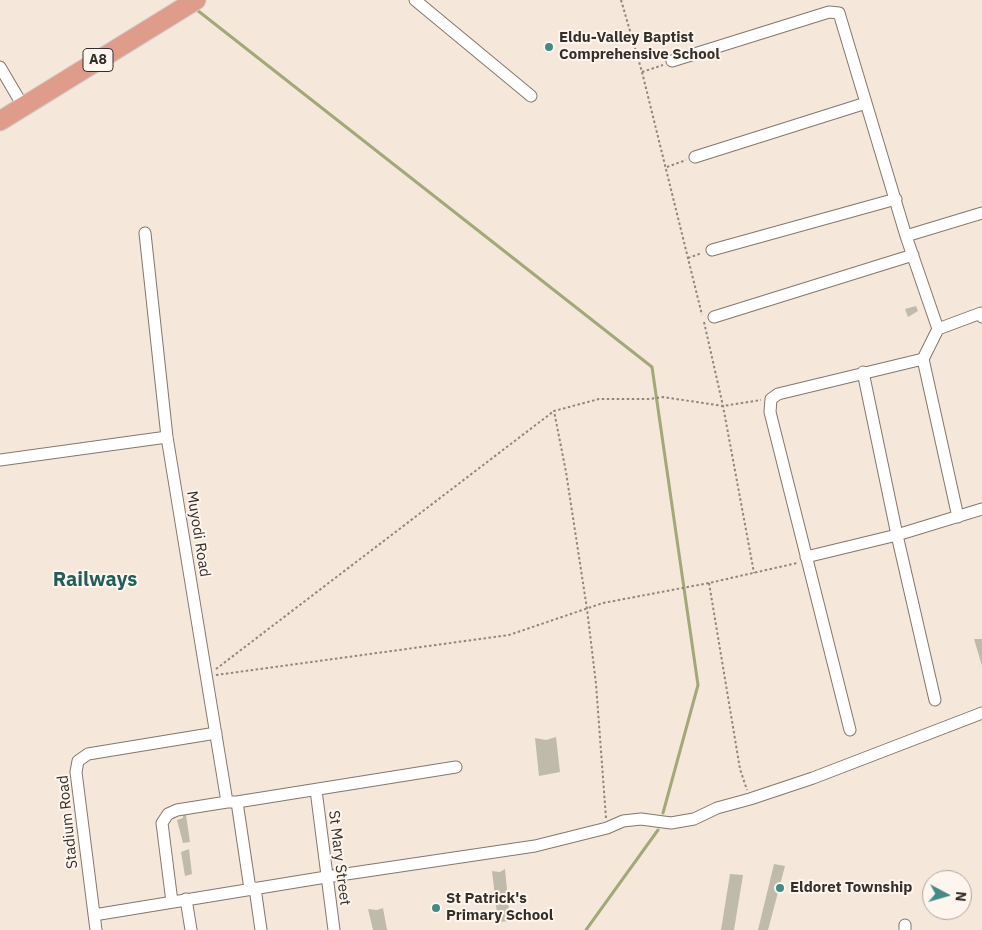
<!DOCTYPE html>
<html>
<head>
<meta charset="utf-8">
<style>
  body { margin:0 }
  #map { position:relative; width:982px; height:930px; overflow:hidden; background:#f6e7db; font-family:"IBM Plex Sans",sans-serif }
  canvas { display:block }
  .north { position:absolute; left:922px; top:870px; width:50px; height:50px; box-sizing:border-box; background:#fef5ee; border:1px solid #aea6a0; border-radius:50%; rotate:96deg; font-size:14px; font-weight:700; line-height:20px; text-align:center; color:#352f2a }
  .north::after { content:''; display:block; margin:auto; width:18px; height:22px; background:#438b87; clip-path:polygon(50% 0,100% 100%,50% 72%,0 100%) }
</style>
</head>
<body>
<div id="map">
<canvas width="982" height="930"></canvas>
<div class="north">N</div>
</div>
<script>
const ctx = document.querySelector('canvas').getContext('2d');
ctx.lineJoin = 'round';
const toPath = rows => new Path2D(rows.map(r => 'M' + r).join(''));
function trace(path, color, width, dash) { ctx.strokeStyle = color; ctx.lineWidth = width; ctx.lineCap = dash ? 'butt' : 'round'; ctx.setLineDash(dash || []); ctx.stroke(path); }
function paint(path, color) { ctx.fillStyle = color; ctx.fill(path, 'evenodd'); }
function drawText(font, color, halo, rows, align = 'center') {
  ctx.font = font + ' "IBM Plex Sans",sans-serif'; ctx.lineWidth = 4; ctx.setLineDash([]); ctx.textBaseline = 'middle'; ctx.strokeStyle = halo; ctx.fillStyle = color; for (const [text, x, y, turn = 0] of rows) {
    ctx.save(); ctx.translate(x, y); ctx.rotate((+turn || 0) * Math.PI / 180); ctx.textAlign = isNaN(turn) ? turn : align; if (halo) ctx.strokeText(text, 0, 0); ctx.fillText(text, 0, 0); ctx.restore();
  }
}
trace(toPath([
  [197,10,652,367,698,685,663,813],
  [586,930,658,830]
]), '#a3a879', 3);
paint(toPath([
  [916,306,918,311,908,317,905,309],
  [974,639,982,639,982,666],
  [556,737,560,772,539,776,535,738,546,740],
  [183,814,186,815,190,842,183,843,177,820,183,818],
  [189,849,192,874,185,876,181,852],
  [774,864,785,866,768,930,758,930],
  [505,869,510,921,498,922,492,871,500,872],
  [730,874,743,875,734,930,721,930],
  [383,908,387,930,373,930,368,909,377,910]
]), '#c0baaa');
const minor = toPath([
  [415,0,531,96],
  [672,61,829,12,839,13,906,236,938,329,981,313,982,317],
  [0,67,23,106],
  [695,157,866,103],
  [145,233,167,437,227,802],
  [906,236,982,213],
  [712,250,896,199],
  [714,317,913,255],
  [923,359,958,517],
  [863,372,897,535,935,700],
  [0,460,167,437],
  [806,557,897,535,982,509],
  [850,730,770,412,771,399,778,394,923,359,938,329],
  [316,790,334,930],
  [237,802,250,889],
  [255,888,261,930],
  [186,899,191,930],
  [172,902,162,823,168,814,177,810,227,802,237,802,456,767],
  [94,915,326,877,535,846,607,828,623,821,641,819,671,823,694,819,717,808,750,799,813,778,982,713],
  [96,930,76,772,78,761,88,754,216,733],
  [905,930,905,925]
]);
const trunk = toPath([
  [0,121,196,0]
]);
trace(minor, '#84776c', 13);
trace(trunk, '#cfcdcc', 21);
trace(toPath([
  [621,0,642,72,702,315],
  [642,72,663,65],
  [667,167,686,160],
  [688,258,702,253],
  [704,322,723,406,754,573],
  [709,583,740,769,747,790],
  [216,669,554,411],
  [216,675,509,635,603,603,709,583,797,563],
  [606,818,596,684,587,609,566,472,554,411,599,399,650,399,663,397,723,406,761,400]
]), '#90867e', 2, [2.5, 2.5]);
trace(minor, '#fff', 11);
trace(trunk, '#df9c8b', 19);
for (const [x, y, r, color] of [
  [549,47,5,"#438b87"],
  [780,888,5,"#438b87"],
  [436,908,5,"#438b87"]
]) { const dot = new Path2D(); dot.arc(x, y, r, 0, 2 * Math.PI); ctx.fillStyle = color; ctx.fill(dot); trace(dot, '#fef5ee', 2); }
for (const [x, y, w] of [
  [98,60,30]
]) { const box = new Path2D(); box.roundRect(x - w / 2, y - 11.5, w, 23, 4); ctx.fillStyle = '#fef5ee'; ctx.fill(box); trace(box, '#352f2a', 1); }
drawText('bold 14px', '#352f2a', null, [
  ["A8",98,60]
]);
drawText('bold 15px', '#352f2a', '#fef5ee', [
  ["Eldu-Valley Baptist",559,38],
  ["Comprehensive School",559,55],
  ["Eldoret Township",790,888],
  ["St Patrick's",446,899],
  ["Primary School",446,916]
], 'left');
drawText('15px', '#352f2a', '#fef5ee', [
  ["Muyodi Road",198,534,81],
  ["Stadium Road",68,822,-96],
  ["St Mary Street",339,858,83]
]);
drawText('bold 20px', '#245e5b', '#fef5ee', [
  ["Railways",95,580]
]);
</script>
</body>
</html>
